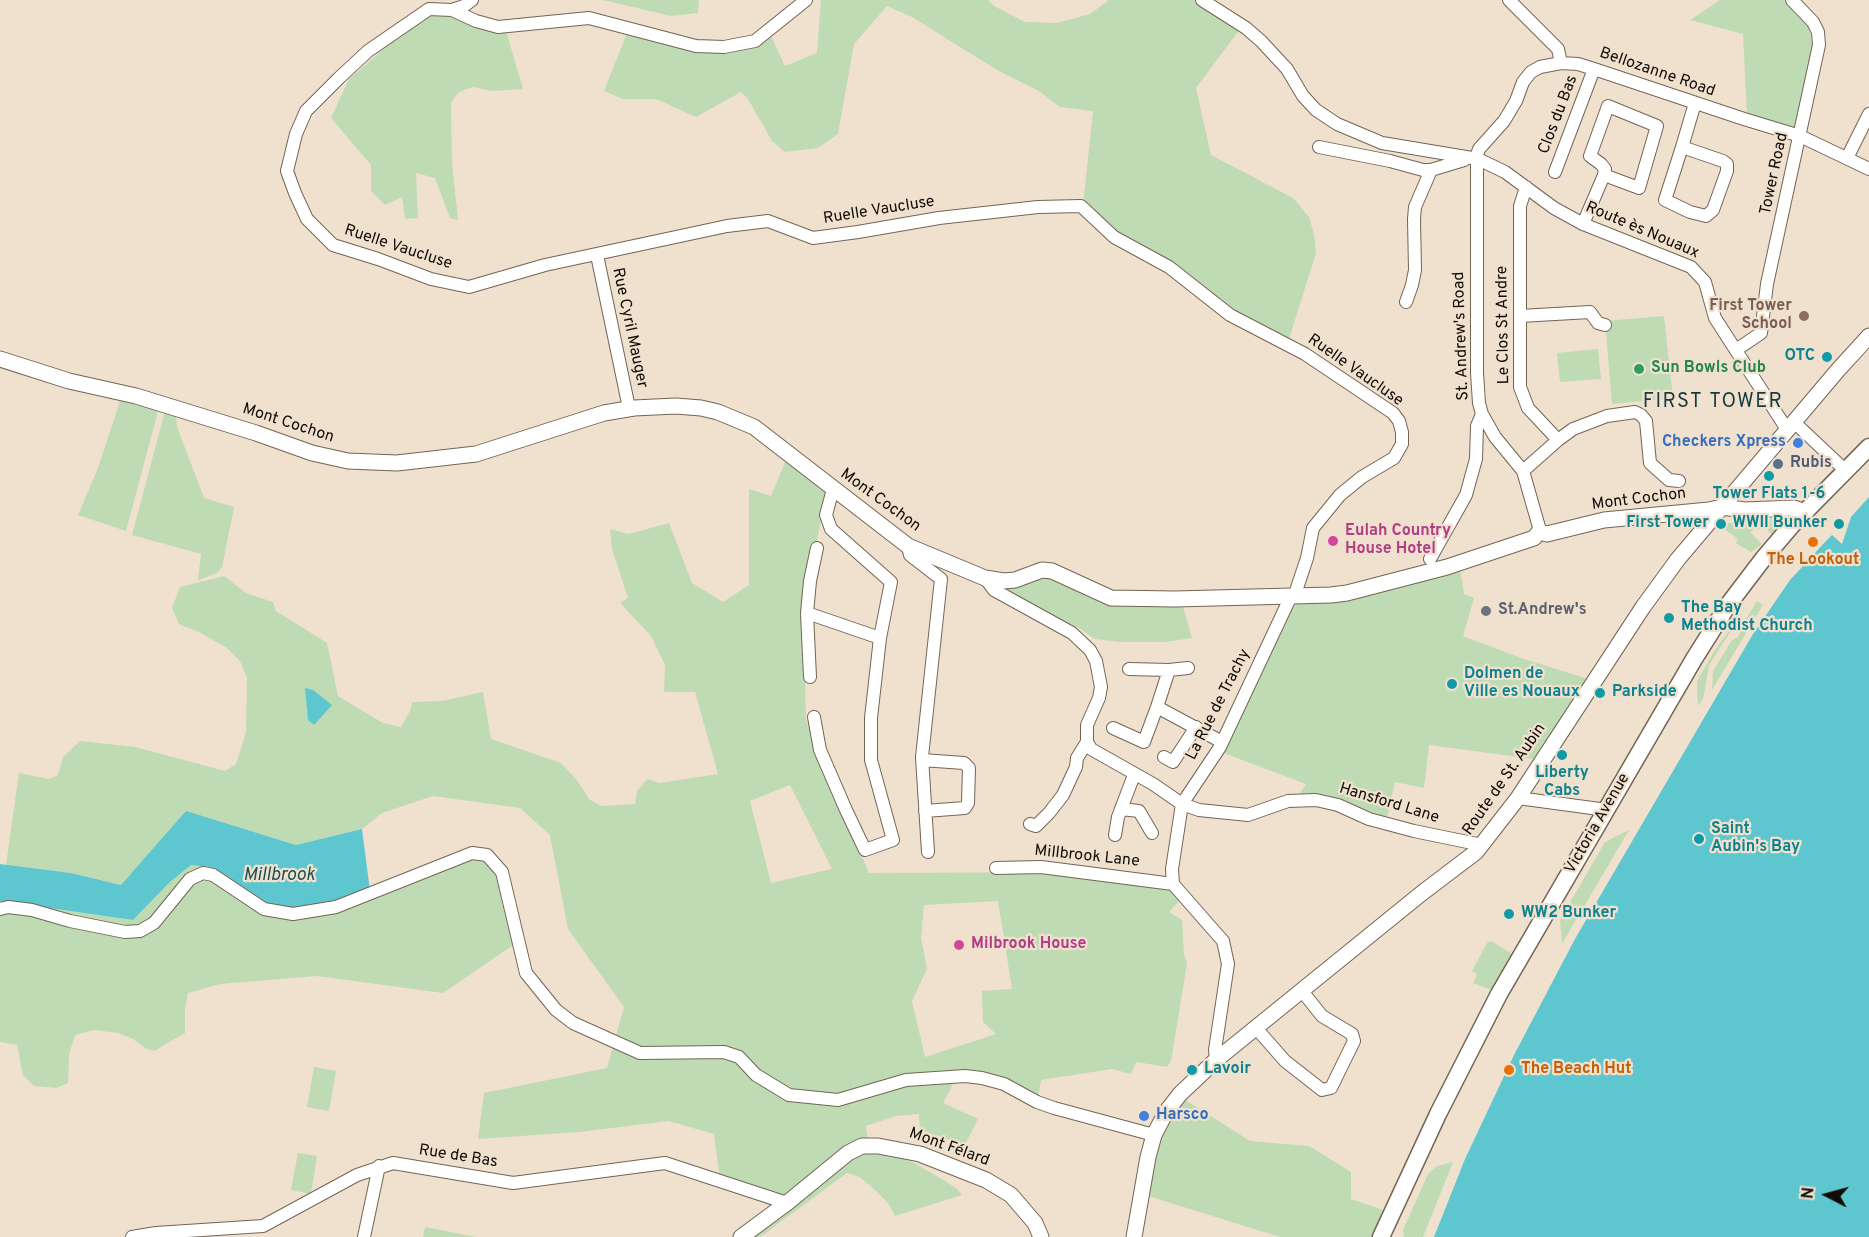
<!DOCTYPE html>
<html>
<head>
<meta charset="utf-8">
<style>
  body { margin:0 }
  #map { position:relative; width:1869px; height:1237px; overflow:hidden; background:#f0e1ce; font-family:Overpass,sans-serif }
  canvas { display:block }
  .north { position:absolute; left:1797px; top:1165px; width:60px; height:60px; -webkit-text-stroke:4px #f0e1ce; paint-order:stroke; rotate:276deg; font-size:16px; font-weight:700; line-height:24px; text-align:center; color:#100b06 }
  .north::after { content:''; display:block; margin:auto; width:21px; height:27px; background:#100b06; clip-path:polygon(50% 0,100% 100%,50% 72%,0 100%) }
</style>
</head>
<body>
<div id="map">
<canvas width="1869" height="1237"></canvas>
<div class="north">N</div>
</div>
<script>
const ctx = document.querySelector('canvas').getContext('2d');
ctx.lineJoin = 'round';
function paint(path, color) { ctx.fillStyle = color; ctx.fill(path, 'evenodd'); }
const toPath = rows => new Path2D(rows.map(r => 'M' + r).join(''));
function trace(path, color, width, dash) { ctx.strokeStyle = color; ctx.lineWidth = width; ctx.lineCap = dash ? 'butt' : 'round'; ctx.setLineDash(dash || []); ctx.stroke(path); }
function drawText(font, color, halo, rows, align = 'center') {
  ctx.font = font + ' Overpass,sans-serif'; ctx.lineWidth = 4.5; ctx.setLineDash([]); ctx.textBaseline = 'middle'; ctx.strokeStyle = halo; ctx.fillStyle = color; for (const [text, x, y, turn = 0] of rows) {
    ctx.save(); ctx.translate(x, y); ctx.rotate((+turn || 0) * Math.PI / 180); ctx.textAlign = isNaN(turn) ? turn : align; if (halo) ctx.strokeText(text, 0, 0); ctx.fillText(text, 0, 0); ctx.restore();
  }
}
paint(toPath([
  [603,0,699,0,698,13,671,16],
  [821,0,988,0,994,6,1025,22,1057,23,1090,14,1109,0,1194,0,1205,5,1240,29,1196,88,1211,155,1293,198,1309,217,1314,234,1316,253,1288,342,1231,313,1116,235,1083,205,1093,111,1060,107,1039,91,997,70,912,17,887,6,854,44,838,134,818,148,785,152,772,141,748,99,741,92,696,117,656,99,623,99,604,91,627,33,698,52,725,53,758,47,771,36,785,66,817,53],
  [1720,0,1784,0,1806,22,1813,42,1813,51,1795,127,1779,127,1747,116,1743,34,1690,20],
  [430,15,452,15,506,31,523,89,492,91,473,87,459,92,451,102,452,163,458,220,450,218,435,178,416,173,418,218,405,219,402,197,385,205,371,191,371,165,331,118,349,79,393,41],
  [1664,316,1673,398,1612,404,1605,321],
  [1598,349,1601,379,1560,382,1557,353],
  [121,398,156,407,157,415,126,531,78,515,98,468],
  [165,411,176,415,177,427,204,498,234,507,222,567,217,573,198,580,201,554,132,535],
  [786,460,827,490,803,611,806,720,869,873,1072,872,1171,886,1182,898,1169,912,1182,920,1184,954,1187,963,1171,1061,1167,1067,1136,1062,1131,1074,1112,1069,1041,1080,1038,1098,995,1079,955,1080,943,1103,978,1119,965,1145,920,1130,919,1114,896,1116,866,1126,870,1154,898,1157,914,1163,945,1181,957,1189,962,1195,895,1216,888,1203,875,1190,860,1177,847,1173,760,1237,749,1237,775,1207,721,1188,714,1134,668,1121,579,1132,478,1139,484,1093,607,1068,624,1007,568,929,550,835,520,808,433,796,382,813,362,829,296,845,187,812,121,885,71,873,6,865,19,773,49,779,58,775,63,757,80,741,135,747,225,771,236,764,246,732,247,678,240,661,227,648,201,633,179,624,172,608,180,587,224,576,246,593,273,602,276,611,327,643,338,696,383,723,401,727,411,709,412,702,442,701,483,692,491,739,561,763,576,779,590,800,601,806,635,804,637,791,647,779,660,783,718,774,695,692,664,692,665,665,651,636,620,603,628,598,612,549,610,529,629,534,669,523,692,583,723,602,749,585,749,489,771,496],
  [790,785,832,869,771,883,750,801],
  [998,901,1012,989,982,991,983,1022,996,1034,925,1057,912,1001,927,969,921,938,924,905],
  [1773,517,1780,523,1779,529,1773,534,1771,534,1764,526,1758,530,1756,528,1750,532,1762,544,1751,552,1736,543,1738,539,1724,529,1726,523,1733,523,1735,520],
  [1460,568,1464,594,1474,598,1463,636,1521,658,1588,679,1550,738,1533,759,1429,745,1424,788,1395,782,1387,818,1316,795,1307,793,1298,796,1306,784,1221,752,1292,601],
  [1045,576,1110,604,1182,603,1192,638,1165,642,1120,642,1095,639,1076,626,1072,630,1002,590,999,585],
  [1757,601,1763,605,1712,690,1713,671,1732,640,1738,637,1741,631,1741,627],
  [1747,606,1709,665,1703,699,1698,706,1697,681,1715,650],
  [1629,830,1562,944,1560,920,1605,842],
  [472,853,502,872,519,941,443,993,317,976,220,984,188,993,185,1009,185,1033,154,1051,145,1048,133,1039,118,1033,94,1030,75,1035,69,1054,68,1083,56,1088,34,1086,23,1075,17,1045,0,1042,0,901,133,920,170,882,191,865,210,867,264,908,293,914],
  [1491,941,1514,955,1494,991,1473,983,1477,974,1472,971,1487,943],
  [314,1067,336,1071,329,1111,307,1107],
  [1184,1099,1250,1141,1309,1146,1351,1172,1351,1199,1383,1210,1373,1237,1280,1237,1145,1195,1165,1121],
  [298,1153,317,1156,311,1194,291,1190],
  [1453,1162,1423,1237,1404,1237,1403,1230,1428,1174,1437,1166],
  [425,1227,476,1237,423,1237]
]), '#bedbb4');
paint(toPath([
  [1869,497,1869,1237,1434,1237,1465,1159,1506,1072,1509,1073,1512,1068,1509,1066,1514,1055,1575,939,1753,634,1790,580,1826,541,1832,535,1842,544,1851,517],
  [305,688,313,690,332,705,314,725,308,720],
  [186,811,296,845,362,829,370,891,331,907,264,909,210,867,191,865,170,882,133,920,0,901,0,864,71,873,121,885]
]), '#5ec6cf');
const minor = toPath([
  [806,0,755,41,724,47,696,46,589,18,498,27,476,21,452,10,429,9,368,51,339,78,306,111,296,134,287,171,295,193,307,219,333,245,378,259,431,279,469,287,545,265,727,226,768,221,813,238,858,232,939,218,1038,207,1081,206,1114,237,1169,267,1230,315,1305,354,1393,413,1399,421,1402,432,1402,444,1394,458,1362,477,1340,495,1313,528,1307,558,1294,597],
  [1202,0,1246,28,1261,41,1287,69,1303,96,1316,110,1337,124,1382,143,1478,159,1505,172,1554,208,1583,224,1691,267,1705,282,1715,318,1788,431],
  [1509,0,1558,49,1561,63],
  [452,10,464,6,472,0],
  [1319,147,1390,161,1423,170,1431,170,1464,160,1466,158],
  [1682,147,1665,200,1690,212,1706,216,1713,210,1727,171,1727,164,1723,161,1682,147,1695,103],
  [1847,158,1869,114],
  [1555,172,1594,69],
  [1583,224,1604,175,1605,169,1601,164,1590,156,1608,106,1657,126,1639,188,1604,175],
  [597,255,629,408],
  [1406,302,1412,285,1415,270,1414,219,1415,207,1431,170],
  [1520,316,1590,312,1598,323,1605,325],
  [1736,350,1761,333,1767,284,1819,45,1818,32,1813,22,1792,0],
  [1795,423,1846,471],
  [1558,440,1573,429,1607,416,1635,412,1641,415,1646,421,1650,463,1669,480,1679,481],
  [1523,471,1558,440,1528,408,1520,387,1520,206,1526,187],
  [1539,532,1539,527,1523,471,1495,437,1482,414,1479,403,1477,373,1477,155,1479,149,1504,121,1516,101,1523,82,1531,72,1540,67,1561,63,1578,64,1594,69,1744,119,1800,136,1869,169],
  [908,546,910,555,941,579,922,757,928,852],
  [1430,559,1466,495,1476,459,1477,426,1482,414],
  [985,578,994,590,1072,633,1090,650,1096,661,1101,687,1099,698,1087,725,1087,742,1091,749,1153,784,1182,804,1199,810,1248,815,1288,801,1316,800,1338,805,1369,819,1414,831,1482,845],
  [807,613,880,638],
  [1129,669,1169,670,1157,707,1222,742],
  [1169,670,1188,668],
  [810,677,807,613,810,581,817,548],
  [814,717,820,750,846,810,865,850,893,840,871,760,871,718,880,638,891,582,831,529,826,515,833,489],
  [1113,728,1144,742,1157,707],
  [1164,757,1173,762,1196,727],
  [922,760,964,763,969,768,968,803,965,808,925,811],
  [1518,798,1607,810],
  [1121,809,1139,811,1152,833],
  [1030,824,1036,826,1049,813,1063,795,1076,767,1077,758,1087,742],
  [1115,835,1118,817,1134,775],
  [996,868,1041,867,1173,884],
  [0,909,8,907,32,910,70,921,125,932,140,931,154,923,190,879,203,873,213,875,264,909,293,914,336,907,472,853,487,855,502,872,526,973,556,1010,573,1023,640,1053,724,1052,739,1057,756,1075,789,1095,838,1100,906,1080,965,1076,982,1078,1004,1084,1037,1102,1054,1108,1154,1135],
  [1256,1028,1285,1061,1322,1090,1331,1088,1354,1041,1352,1034,1322,1016,1302,991],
  [1216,1060,1215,1050,1228,964,1223,941,1173,884,1172,869,1182,804,1220,747,1291,596],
  [132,1237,156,1233,263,1226,357,1175,393,1163,513,1183,665,1163,787,1203],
  [364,1237,379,1166]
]);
const major = toPath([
  [0,359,69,381,136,396,256,433,312,453,348,461,397,463,476,454,604,413,634,408,676,406,701,408,718,412,754,427,908,546,985,578,1004,581,1015,580,1042,570,1052,571,1111,598,1175,599,1331,595,1347,593,1447,567,1534,538,1539,532,1547,534,1604,520,1709,510,1722,507,1745,510,1794,508,1806,512],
  [741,1237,787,1203,848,1153,862,1146,878,1146,920,1154,986,1180,1011,1195,1035,1223,1041,1237],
  [1134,1237,1148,1157,1154,1135,1166,1112,1180,1094,1216,1060,1422,893,1476,852,1518,798,1643,607,1678,559,1838,370,1869,336]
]);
const highway = toPath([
  [1381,1237,1438,1114,1499,994,1694,659,1728,605,1763,559,1792,525,1869,447]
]);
trace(minor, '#726555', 14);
trace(major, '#726555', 17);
trace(highway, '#726555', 19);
trace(minor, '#fff', 12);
trace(major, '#fff', 15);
trace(highway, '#fff', 16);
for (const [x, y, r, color] of [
  [1804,316,6,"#8d6e63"],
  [1827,357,6,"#0f9aa8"],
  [1639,369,6,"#2e9e5b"],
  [1798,443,6,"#3f7fe0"],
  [1778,464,6,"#5c6f8a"],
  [1769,476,6,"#0f9aa8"],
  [1721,524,6,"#0f9aa8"],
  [1839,524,6,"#0f9aa8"],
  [1333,541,6,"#d1479c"],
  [1813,542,6,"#e8710a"],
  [1486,611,6,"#6b7280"],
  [1669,618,6,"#0f9aa8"],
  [1452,684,6,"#0f9aa8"],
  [1600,693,6,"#0f9aa8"],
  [1562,755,6,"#0f9aa8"],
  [1699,839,6,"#0f9aa8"],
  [1509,914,6,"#0f9aa8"],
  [959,945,6,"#d1479c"],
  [1192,1070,6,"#0f9aa8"],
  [1509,1070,6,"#e8710a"],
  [1144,1116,6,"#3f7fe0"]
]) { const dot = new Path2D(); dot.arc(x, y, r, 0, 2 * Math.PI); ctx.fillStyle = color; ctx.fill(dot); trace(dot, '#f0e1ce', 2); }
drawText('16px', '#100b06', '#f0e1ce', [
  ["Bellozanne Road",1657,73,19],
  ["Clos du Bas",1559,115,-69],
  ["Tower Road",1775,174,-78],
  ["Ruelle Vaucluse",879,211,-9],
  ["Route ès Nouaux",1642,231,23],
  ["Ruelle Vaucluse",398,248,18],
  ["Le Clos St Andre",1504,325,-91],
  ["Rue Cyril Mauger",629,328,78],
  ["St. Andrew's Road",1462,336,-92],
  ["Ruelle Vaucluse",1355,371,35],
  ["Mont Cochon",288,424,18],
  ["Mont Cochon",1639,500,-7],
  ["Mont Cochon",880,501,36],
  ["La Rue de Trachy",1219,705,-63],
  ["Route de St. Aubin",1505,780,-55],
  ["Hansford Lane",1389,804,17],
  ["Victoria Avenue",1598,824,-60],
  ["Millbrook Lane",1087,857,6],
  ["Mont Félard",949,1148,20],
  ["Rue de Bas",458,1157,9]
]);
drawText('bold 16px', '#785e54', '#f0e1ce', [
  ["First Tower",1792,307],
  ["School",1792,325]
], 'right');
drawText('bold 16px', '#0d838f', '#f0e1ce', [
  ["OTC",1815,357,"right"],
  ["Tower Flats 1-6",1769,495,"center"],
  ["First Tower",1709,524,"right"],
  ["WWII Bunker",1827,524,"right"],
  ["The Bay",1681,609],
  ["Methodist Church",1681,627],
  ["Dolmen de",1464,675],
  ["Ville es Nouaux",1464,693],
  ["Parkside",1612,693],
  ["Liberty",1562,774,"center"],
  ["Cabs",1562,792,"center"],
  ["Saint",1711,830],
  ["Aubin's Bay",1711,848],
  ["WW2 Bunker",1521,914],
  ["Lavoir",1204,1070]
], 'left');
drawText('bold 16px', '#27864d', '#f0e1ce', [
  ["Sun Bowls Club",1651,369]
], 'left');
drawText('bold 16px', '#366cbe', '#f0e1ce', [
  ["Checkers Xpress",1786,443],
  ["Harsco",1156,1116,"left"]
], 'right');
drawText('bold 16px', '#4e5e75', '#f0e1ce', [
  ["Rubis",1790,464]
], 'left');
drawText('bold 16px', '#b23c85', '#f0e1ce', [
  ["Eulah Country",1345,532],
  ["House Hotel",1345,550],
  ["Milbrook House",971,945]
], 'left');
drawText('bold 16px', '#c56008', '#f0e1ce', [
  ["The Lookout",1813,561],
  ["The Beach Hut",1521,1070,"left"]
]);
drawText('bold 16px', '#5b616d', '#f0e1ce', [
  ["St.Andrew's",1498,611]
], 'left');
drawText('italic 18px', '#214f53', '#f0e1ce', [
  ["Millbrook",279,876]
]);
ctx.letterSpacing = '1.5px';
drawText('20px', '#17393d', '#f0e1ce', [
  ["FIRST TOWER",1713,403]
]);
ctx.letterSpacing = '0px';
</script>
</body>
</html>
